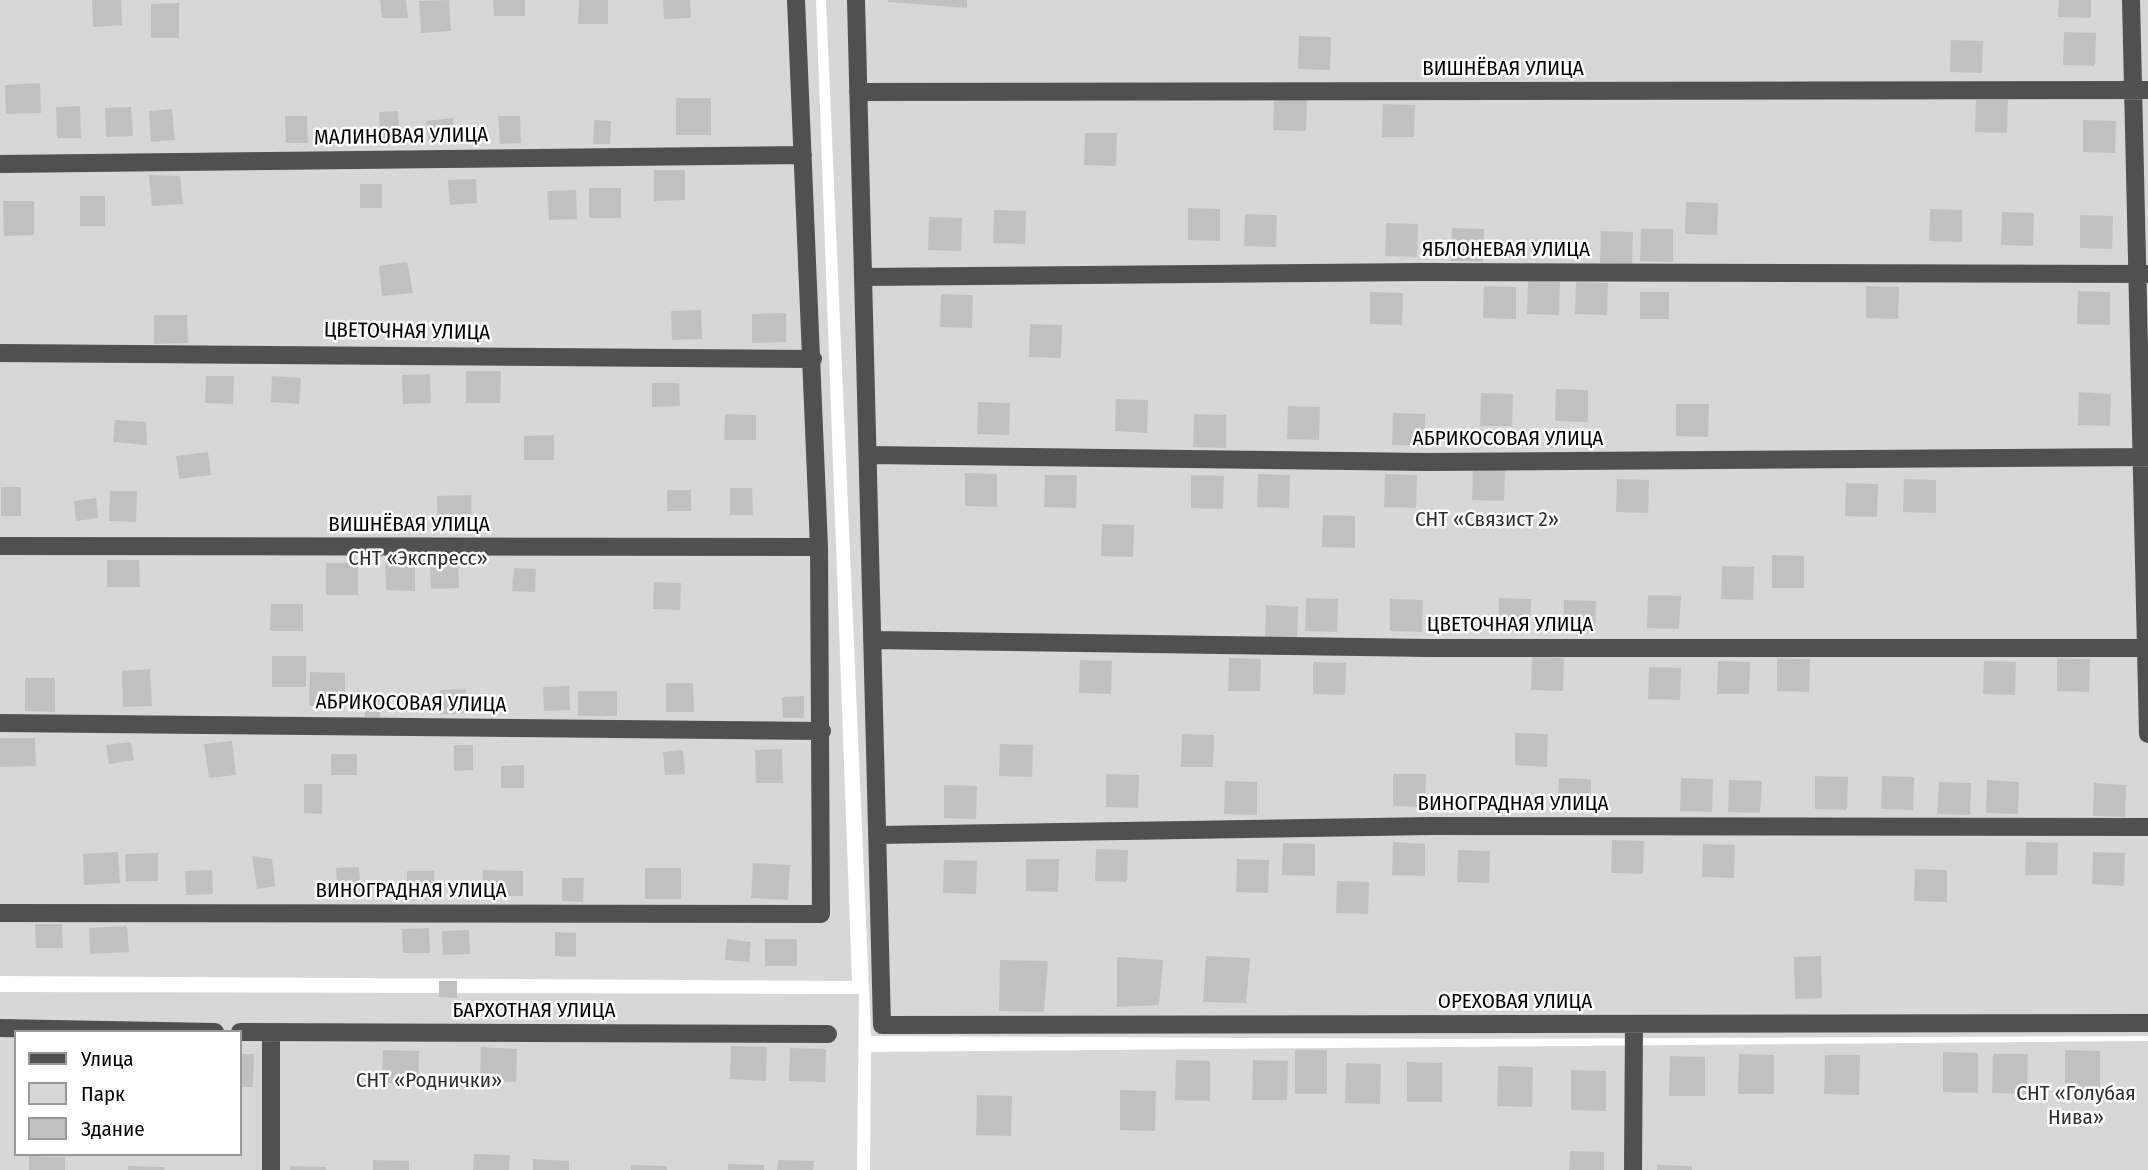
<!DOCTYPE html>
<html>
<head>
<meta charset="utf-8">
<style>
  body { margin:0 }
  #map { position:relative; width:2148px; height:1170px; overflow:hidden; background:#fff; font-family:"Fira Sans Condensed",sans-serif }
  canvas { display:block }
  .legend { position:absolute; left:14px; top:1030px; width:228px; height:126px; box-sizing:border-box; background:#fff; border:2px solid #999; margin:0; padding:9px 12px; list-style:none; font-size:21px; color:#000 }
  .legend li { display:flex; align-items:center; gap:14px; height:35px }
  .legend b { width:35px; border:2px solid #999 }
</style>
</head>
<body>
<div id="map">
<canvas width="2148" height="1170"></canvas>
<ul class="legend">
<li><b style="height:9px;background:#505050"></b>Улица</li>
<li><b style="height:19px;background:#d7d7d7"></b>Парк</li>
<li><b style="height:19px;background:#c0c0c0"></b>Здание</li>
</ul>
</div>
<script>
const ctx = document.querySelector('canvas').getContext('2d');
ctx.lineJoin = 'round';
function paint(path, color) { ctx.fillStyle = color; ctx.fill(path, 'evenodd'); }
const toPath = rows => new Path2D(rows.map(r => 'M' + r).join(''));
function trace(path, color, width, dash) { ctx.strokeStyle = color; ctx.lineWidth = width; ctx.lineCap = dash ? 'butt' : 'round'; ctx.setLineDash(dash || []); ctx.stroke(path); }
function drawText(font, color, halo, rows, align = 'center') {
  ctx.font = font + ' "Fira Sans Condensed",sans-serif'; ctx.lineWidth = 5; ctx.setLineDash([]); ctx.textBaseline = 'middle'; ctx.strokeStyle = halo; ctx.fillStyle = color; for (const [text, x, y, turn = 0] of rows) {
    ctx.save(); ctx.translate(x, y); ctx.rotate((+turn || 0) * Math.PI / 180); ctx.textAlign = isNaN(turn) ? turn : align; if (halo) ctx.strokeText(text, 0, 0); ctx.fillText(text, 0, 0); ctx.restore();
  }
}
paint(toPath([
  [0,0,816,0,852,981,0,976],
  [826,0,2148,0,2148,1036,1438,1039,871,1036],
  [0,992,859,994,857,1170,0,1170],
  [16,1032,240,1032,240,1154,16,1154],
  [2148,1041,2148,1170,870,1170,871,1052]
]), '#d7d7d7');
paint(toPath([
  [92,0,121,0,122,25,93,27],
  [380,0,406,0,408,18,382,18],
  [449,0,451,31,421,33,419,1],
  [493,0,525,0,525,16,494,16],
  [579,0,608,0,608,24,578,24],
  [663,0,690,0,691,18,664,19],
  [888,0,967,0,967,8,888,2],
  [2059,0,2091,0,2091,18,2058,17],
  [179,3,179,38,151,38,151,4],
  [2064,32,2096,33,2095,66,2063,65],
  [1299,36,1331,37,1330,70,1298,69],
  [1951,40,1983,41,1982,73,1950,72],
  [40,83,41,113,6,114,5,85],
  [1274,97,1307,98,1306,131,1273,130],
  [676,98,711,98,711,135,676,135],
  [1976,100,2008,100,2007,133,1975,132],
  [1383,104,1415,105,1414,137,1382,137],
  [80,106,81,138,57,138,56,107],
  [131,107,133,136,106,137,105,108],
  [172,109,175,140,151,142,149,111],
  [398,111,400,137,380,138,379,112],
  [285,116,307,116,308,143,286,143],
  [498,116,520,116,521,143,500,144],
  [453,118,455,138,428,141,426,121],
  [594,120,611,121,610,144,593,144],
  [2083,120,2116,121,2115,153,2083,152],
  [1085,133,1117,133,1116,166,1084,165],
  [654,170,685,170,685,200,654,201],
  [149,175,180,176,183,204,152,206],
  [476,179,477,203,450,205,448,180],
  [360,184,382,184,382,208,360,208],
  [589,188,621,188,621,218,589,218],
  [576,190,577,219,549,220,547,191],
  [80,196,105,196,105,226,80,226],
  [3,201,34,201,34,235,4,236],
  [1686,202,1718,203,1717,235,1685,234],
  [1188,208,1220,209,1220,241,1188,240],
  [1930,209,1962,210,1962,242,1929,241],
  [994,210,1026,211,1025,244,993,243],
  [2002,212,2034,213,2033,246,2001,245],
  [1245,214,1277,215,1276,247,1244,246],
  [2080,215,2113,216,2112,249,2080,248],
  [929,217,962,218,961,251,928,250],
  [1386,223,1418,224,1417,257,1385,256],
  [1452,228,1484,229,1483,262,1451,261],
  [1641,229,1673,229,1673,262,1640,261],
  [1601,231,1633,232,1632,264,1600,263],
  [407,262,413,293,382,296,379,266],
  [1528,281,1560,282,1559,315,1527,314],
  [1576,282,1608,283,1607,315,1575,314],
  [1484,286,1516,287,1516,319,1483,318],
  [1866,286,1899,287,1898,319,1866,318],
  [2078,291,2110,292,2110,325,2077,324],
  [1370,292,1403,293,1402,325,1370,324],
  [1640,292,1669,292,1669,319,1640,319],
  [941,294,973,295,972,328,940,327],
  [701,310,702,339,672,340,671,311],
  [786,313,786,342,752,343,752,314],
  [154,315,187,315,188,343,154,344],
  [1030,324,1062,325,1061,358,1029,357],
  [466,371,501,371,500,403,466,403],
  [430,374,431,403,403,404,402,375],
  [206,376,234,376,233,404,205,403],
  [272,376,301,378,299,404,271,402],
  [652,383,679,383,680,406,652,407],
  [1556,389,1588,390,1588,422,1555,421],
  [2079,392,2111,394,2110,426,2078,425],
  [1481,393,1513,394,1512,426,1480,426],
  [1116,399,1148,400,1147,433,1115,431],
  [978,402,1010,403,1009,435,977,434],
  [1676,404,1709,404,1708,437,1676,436],
  [1288,406,1320,407,1319,440,1287,439],
  [1393,413,1425,414,1425,446,1392,445],
  [725,414,756,415,756,440,724,440],
  [1194,414,1226,415,1226,448,1193,447],
  [115,420,146,422,147,445,113,442],
  [554,435,554,460,524,460,524,436],
  [208,452,211,475,179,479,176,456],
  [1473,467,1505,468,1504,501,1472,500],
  [965,473,997,474,997,507,965,506],
  [1258,474,1290,475,1289,508,1257,507],
  [1385,474,1417,475,1416,508,1384,507],
  [1045,475,1077,475,1076,508,1044,507],
  [1191,475,1224,476,1223,509,1191,508],
  [1617,479,1649,480,1648,513,1616,512],
  [1904,479,1936,480,1936,513,1903,512],
  [1846,483,1878,484,1877,517,1845,516],
  [1,487,21,487,21,516,1,516],
  [730,488,752,488,753,515,730,515],
  [667,490,691,490,691,511,667,511],
  [110,491,137,491,136,522,109,521],
  [471,495,472,527,438,528,437,496],
  [96,498,98,518,76,521,74,501],
  [1323,515,1355,516,1355,548,1322,547],
  [1102,524,1134,525,1133,557,1101,556],
  [1772,555,1804,556,1804,588,1772,588],
  [107,560,139,560,140,587,107,587],
  [385,560,415,560,415,591,386,590],
  [458,560,459,588,431,589,430,561],
  [326,563,358,563,358,595,326,595],
  [1722,566,1754,567,1753,600,1721,599],
  [514,568,536,569,535,592,512,591],
  [654,582,681,583,680,610,653,609],
  [1648,595,1681,596,1679,629,1647,628],
  [1306,598,1338,599,1337,632,1305,631],
  [1499,598,1531,599,1530,632,1498,631],
  [1390,599,1423,600,1422,632,1390,631],
  [1564,600,1596,601,1595,633,1563,632],
  [271,604,303,604,303,631,270,631],
  [1266,605,1298,607,1297,639,1265,638],
  [272,656,306,656,306,687,272,687],
  [1532,657,1564,658,1563,691,1531,690],
  [1229,658,1261,659,1260,691,1228,691],
  [1777,658,1810,659,1809,692,1777,691],
  [2057,658,2090,659,2089,692,2057,691],
  [1080,660,1112,661,1111,694,1079,693],
  [1718,661,1750,662,1749,694,1717,694],
  [1984,661,2016,662,2015,695,1983,694],
  [1313,662,1346,663,1345,695,1313,694],
  [1649,667,1681,668,1680,700,1648,699],
  [150,669,152,706,123,707,122,671],
  [310,672,345,673,345,707,309,706],
  [25,678,55,678,55,712,25,711],
  [666,683,693,683,694,712,666,712],
  [569,686,570,710,544,711,543,687],
  [466,689,467,713,441,714,440,690],
  [578,691,617,691,617,716,578,716],
  [380,693,380,717,365,717,365,694],
  [804,696,804,718,783,718,782,697],
  [1515,733,1548,734,1547,767,1515,765],
  [1182,734,1214,735,1213,767,1181,767],
  [0,738,35,738,36,766,0,767],
  [232,741,236,775,209,778,204,744],
  [131,742,134,760,109,764,106,745],
  [1000,744,1033,745,1032,777,999,776],
  [454,745,473,745,473,770,454,771],
  [782,749,783,783,756,783,755,750],
  [683,750,685,774,665,775,663,752],
  [331,754,357,754,357,775,331,775],
  [524,765,524,788,501,788,501,766],
  [1106,774,1139,775,1138,808,1106,807],
  [1393,774,1426,774,1425,807,1393,806],
  [1815,776,1848,777,1847,810,1815,809],
  [1882,776,1914,777,1913,810,1881,809],
  [1559,778,1591,779,1591,811,1558,810],
  [1681,778,1713,779,1712,812,1680,811],
  [1729,780,1762,781,1760,813,1728,812],
  [1987,780,2019,782,2018,814,1986,813],
  [1225,781,1257,782,1257,815,1224,814],
  [1939,782,1971,783,1970,815,1937,814],
  [2094,783,2126,785,2125,817,2093,816],
  [304,784,322,784,322,814,304,813],
  [944,785,977,786,976,819,944,818],
  [1612,840,1644,841,1643,874,1611,873],
  [1393,842,1425,844,1425,876,1392,875],
  [2026,842,2058,843,2057,875,2025,875],
  [1283,843,1315,844,1315,876,1282,875],
  [1703,844,1735,845,1734,878,1702,877],
  [1096,849,1128,850,1127,882,1095,881],
  [1458,850,1490,851,1489,883,1457,882],
  [118,852,120,883,84,885,83,854],
  [2093,852,2125,853,2124,886,2092,884],
  [158,853,158,881,126,881,125,854],
  [252,856,272,859,275,886,257,889],
  [1026,859,1059,859,1058,892,1026,891],
  [1237,859,1269,860,1268,893,1236,892],
  [944,860,977,861,976,894,943,893],
  [753,863,790,865,788,900,751,898],
  [359,867,361,893,338,895,336,868],
  [645,868,681,868,681,899,645,899],
  [1915,869,1947,870,1947,902,1914,901],
  [212,870,213,894,186,895,185,871],
  [483,870,523,871,523,896,482,896],
  [407,871,434,871,435,900,407,900],
  [562,878,584,878,583,902,562,901],
  [1337,881,1369,882,1368,914,1336,913],
  [35,924,62,924,63,948,36,948],
  [127,926,129,952,90,954,89,928],
  [429,928,430,953,403,953,402,929],
  [469,930,470,954,443,955,442,931],
  [555,932,576,933,576,957,555,956],
  [727,939,751,942,749,962,725,960],
  [765,939,797,939,797,966,765,966],
  [1206,956,1250,958,1246,1003,1203,1002],
  [1821,956,1822,998,1795,999,1794,957],
  [1117,957,1163,960,1159,1005,1117,1007],
  [1000,960,1048,961,1044,1012,999,1011],
  [439,981,457,981,457,998,439,997],
  [731,1046,767,1047,766,1081,730,1079],
  [481,1047,517,1049,516,1082,480,1081],
  [790,1048,826,1049,825,1082,789,1081],
  [383,1050,419,1051,418,1084,382,1083],
  [1295,1050,1327,1050,1327,1094,1295,1094],
  [2065,1050,2100,1051,2100,1090,2065,1090],
  [1943,1052,1978,1053,1978,1093,1943,1092],
  [240,1054,254,1054,253,1087,240,1087],
  [1739,1054,1774,1055,1774,1094,1738,1094],
  [1993,1054,2028,1054,2027,1094,1992,1093],
  [1825,1055,1860,1055,1859,1095,1824,1094],
  [1670,1056,1705,1057,1705,1096,1669,1096],
  [1176,1060,1210,1061,1210,1101,1175,1100],
  [1253,1060,1288,1061,1287,1100,1252,1100],
  [1407,1062,1442,1063,1442,1102,1407,1102],
  [1346,1063,1381,1064,1380,1104,1345,1103],
  [1498,1066,1533,1067,1532,1107,1497,1106],
  [1571,1070,1606,1071,1606,1111,1571,1110],
  [1120,1090,1156,1091,1155,1131,1120,1130],
  [977,1095,1012,1096,1011,1136,976,1135],
  [1570,1151,1604,1152,1604,1170,1569,1170],
  [474,1154,510,1155,509,1170,473,1170],
  [29,1156,65,1157,65,1170,29,1170],
  [533,1159,569,1161,569,1170,533,1170],
  [373,1160,409,1161,409,1170,373,1170],
  [778,1160,814,1161,813,1170,777,1170],
  [728,1164,764,1165,764,1170,728,1170],
  [631,1165,667,1166,667,1170,631,1170],
  [1657,1165,1692,1166,1692,1170,1657,1170],
  [128,1166,165,1167,164,1170,128,1170],
  [290,1166,326,1167,326,1170,290,1170]
]), '#c0c0c0');
trace(toPath([
  [856,0,882,1025,2148,1023],
  [2131,0,2148,734],
  [858,92,2148,90],
  [0,164,803,155],
  [863,277,1422,272,2148,274],
  [0,353,813,359],
  [868,455,1428,462,2148,457],
  [0,546,819,547],
  [872,640,1429,648,2148,648],
  [0,723,822,731],
  [877,835,1432,826,2148,827],
  [0,913,821,914,819,547,796,0],
  [0,1028,215,1032],
  [240,1032,828,1034],
  [271,1170,271,1033],
  [1633,1170,1634,1025]
]), '#505050', 18);
drawText('21px', '#000', '#fff', [
  ["ВИШНЁВАЯ УЛИЦА",1503,69],
  ["МАЛИНОВАЯ УЛИЦА",401,137,-1],
  ["ЯБЛОНЕВАЯ УЛИЦА",1506,250],
  ["ЦВЕТОЧНАЯ УЛИЦА",407,332,1],
  ["АБРИКОСОВАЯ УЛИЦА",1508,439],
  ["ВИШНЁВАЯ УЛИЦА",409,525],
  ["ЦВЕТОЧНАЯ УЛИЦА",1510,625],
  ["АБРИКОСОВАЯ УЛИЦА",411,704,1],
  ["ВИНОГРАДНАЯ УЛИЦА",1513,804],
  ["ВИНОГРАДНАЯ УЛИЦА",411,891],
  ["ОРЕХОВАЯ УЛИЦА",1515,1002],
  ["БАРХОТНАЯ УЛИЦА",534,1011]
]);
drawText('21px', '#2e2e2e', '#fff', [
  ["СНТ «Связист 2»",1487,520],
  ["СНТ «Экспресс»",418,559],
  ["СНТ «Роднички»",429,1081],
  ["СНТ «Голубая",2076,1094],
  ["Нива»",2076,1118]
]);
</script>
</body>
</html>
